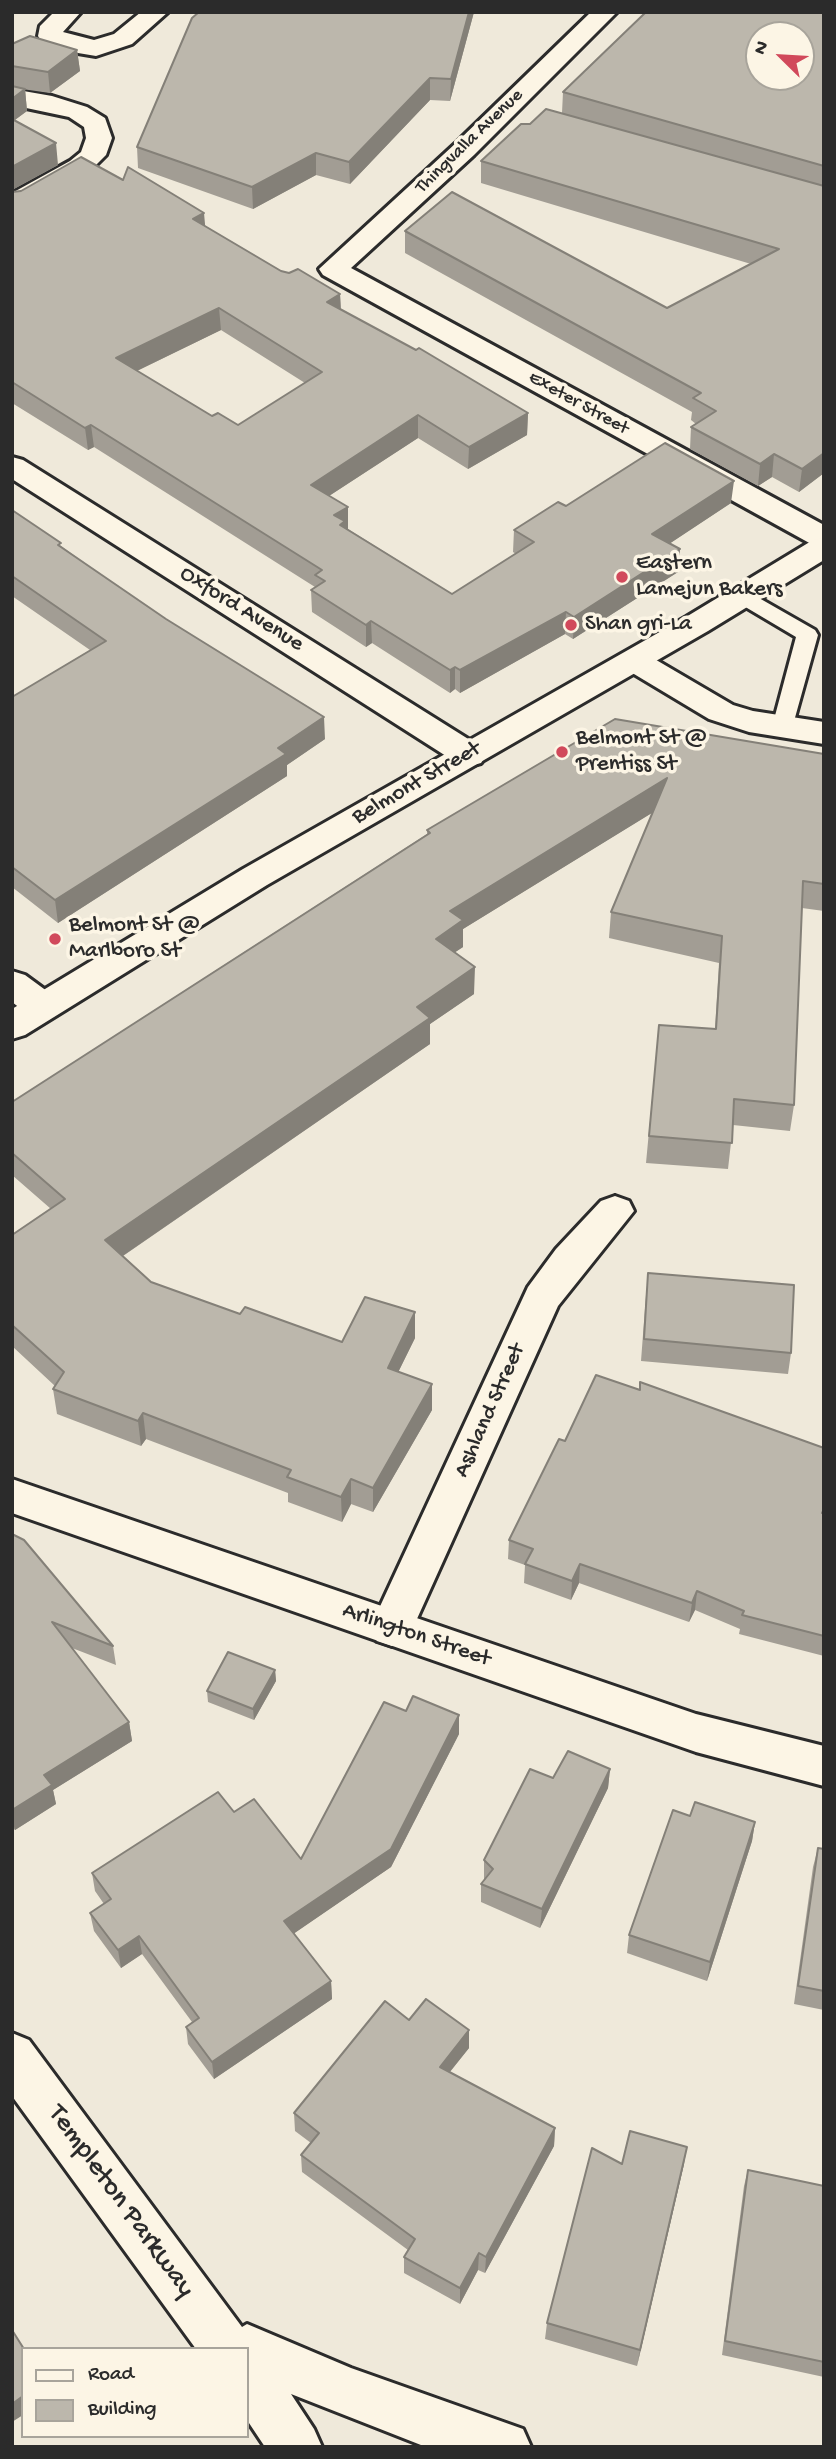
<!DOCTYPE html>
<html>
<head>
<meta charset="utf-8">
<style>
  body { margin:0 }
  #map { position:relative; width:836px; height:2459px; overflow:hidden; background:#efe9da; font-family:"Gochi Hand",sans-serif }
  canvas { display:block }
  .frame { position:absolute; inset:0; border:14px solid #2b2b2b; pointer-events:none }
  .legend { position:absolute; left:21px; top:2347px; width:228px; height:91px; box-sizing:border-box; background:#fcf5e5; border:2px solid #a8a49b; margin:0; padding:9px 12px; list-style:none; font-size:21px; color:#2b2b2b }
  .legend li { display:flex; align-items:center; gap:14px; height:35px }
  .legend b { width:35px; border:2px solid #a8a49b }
  .north { position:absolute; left:745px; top:21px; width:70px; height:70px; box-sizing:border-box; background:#fcf5e5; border:2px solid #a8a49b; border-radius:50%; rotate:294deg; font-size:19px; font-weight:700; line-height:28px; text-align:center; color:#2b2b2b }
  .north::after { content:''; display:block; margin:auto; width:24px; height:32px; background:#d1495b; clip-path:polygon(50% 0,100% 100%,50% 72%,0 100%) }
</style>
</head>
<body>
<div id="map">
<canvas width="836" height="2459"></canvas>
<div class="frame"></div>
<ul class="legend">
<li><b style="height:9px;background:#fcf5e5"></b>Road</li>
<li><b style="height:19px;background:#bcb7ac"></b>Building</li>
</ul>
<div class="north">N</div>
</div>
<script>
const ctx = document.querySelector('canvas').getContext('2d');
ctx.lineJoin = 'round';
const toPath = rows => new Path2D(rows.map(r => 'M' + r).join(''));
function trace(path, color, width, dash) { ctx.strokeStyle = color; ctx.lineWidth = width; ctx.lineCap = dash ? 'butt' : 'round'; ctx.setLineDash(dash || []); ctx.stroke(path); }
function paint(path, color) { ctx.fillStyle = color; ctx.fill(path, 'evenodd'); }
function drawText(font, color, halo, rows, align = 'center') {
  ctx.font = font + ' "Gochi Hand",sans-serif'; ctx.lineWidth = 7; ctx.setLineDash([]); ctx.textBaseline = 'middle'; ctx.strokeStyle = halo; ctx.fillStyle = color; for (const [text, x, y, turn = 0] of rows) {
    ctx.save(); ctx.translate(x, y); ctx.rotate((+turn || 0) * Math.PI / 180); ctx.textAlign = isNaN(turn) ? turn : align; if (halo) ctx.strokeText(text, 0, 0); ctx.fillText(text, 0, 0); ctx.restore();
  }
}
const service = toPath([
  [745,590,815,630,818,635,791,732,783,734,775,732,772,727,796,637,737,602,734,597,737,592,745,590]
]);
const minor = toPath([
  [54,12,81,12,63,32,94,40,114,34,141,12,168,12,132,44,96,56,72,52,41,41,38,36,40,26,54,12],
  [591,12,617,12,474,155,351,268,824,525,824,547,813,545,323,275,319,269,456,143,591,12],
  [12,89,52,96,87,107,105,118,112,138,106,155,88,173,22,210,12,212,12,193,70,161,81,152,86,138,84,127,69,117,12,105,12,89],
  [12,457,23,460,481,747,486,755,481,763,469,766,457,763,12,479,12,457],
  [635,651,646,654,733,705,753,711,824,722,824,744,749,732,709,719,624,668,619,661,624,654,635,651],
  [12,971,25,975,55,997,60,1006,55,1015,42,1019,29,1015,12,1002,12,971],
  [615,1196,629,1201,634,1211,558,1306,407,1641,392,1646,377,1641,370,1628,528,1287,556,1249,601,1201,615,1196],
  [12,2033,29,2040,242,2327,247,2324,351,2368,523,2429,531,2447,426,2447,291,2394,314,2429,322,2447,265,2447,247,2420,247,2349,196,2349,12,2096,12,2033]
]);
const tertiary = toPath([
  [12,1479,696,1714,824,1746,824,1786,696,1752,12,1513,12,1479]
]);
const primary = toPath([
  [824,538,824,560,708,631,267,885,25,1035,12,1039,12,1009,243,869,686,617,813,540,824,538]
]);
trace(service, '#2b2b2b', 6);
trace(minor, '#2b2b2b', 6);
trace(tertiary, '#2b2b2b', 6);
trace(primary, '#2b2b2b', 6);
paint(service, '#fcf5e5');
paint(minor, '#fcf5e5');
paint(tertiary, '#fcf5e5');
paint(primary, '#fcf5e5');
paint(toPath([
  [474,12,450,101,430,100,350,184,316,175,253,209,138,168,137,147],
  [824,12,824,473,799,492,772,477,758,486,690,449,691,427,696,424,691,420,692,412,405,253,405,231,667,308,751,264,481,183,481,161,530,124,562,113,563,92],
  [12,44,77,50,80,71,50,93,22,89,25,89,27,111,15,120,58,165,12,190],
  [12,192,205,226,281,271,340,294,341,309,528,413,527,435,468,469,418,438,329,496,348,529,452,594,516,554,513,552,514,530,566,506,731,503,670,543,680,549,678,572,573,639,565,634,460,693,455,689,450,693,372,643,366,647,312,612,311,590,315,587,94,447,88,450,12,403],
  [221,330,305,383,238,425,212,416,137,371],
  [12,510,325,739,287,765,287,776,58,923,12,887,12,697,90,650,12,596],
  [824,754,824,911,802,908,794,1105,790,1131,733,1125,728,1169,646,1163,659,1025,715,1029,719,963,609,938,611,912,653,812,463,929,463,947,455,952,474,994,430,1024,430,1044,123,1256,151,1282,240,1314,342,1342,415,1312,415,1338,398,1372,432,1384,432,1410,373,1512,351,1504,342,1522,288,1502,288,1493,146,1439,141,1446,57,1414,53,1389,55,1386,12,1346,12,1235,51,1209,12,1175,12,1102,427,834,427,830],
  [646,1295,791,1353,788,1374,641,1361],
  [565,1441,824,1448,824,1656,739,1634,740,1629,695,1610,689,1622,579,1583,571,1600,524,1583,525,1565,508,1559,509,1540],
  [12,1534,113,1646,116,1665,72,1648,129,1722,132,1741,53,1790,56,1804,15,1830,12,1827],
  [275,1670,276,1681,254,1720,208,1702,207,1691],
  [406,1711,459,1715,459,1734,391,1867,294,1933,331,1981,332,1999,214,2079,188,2044,186,2027,192,2022,142,1954,121,1968,94,1931,90,1913,104,1904,95,1891,92,1873,234,1812,301,1859],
  [610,1769,608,1788,540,1928,481,1902,481,1884,484,1880,484,1860,553,1778],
  [690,1816,755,1822,752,1841,707,1981,627,1953,629,1935],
  [818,1848,824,1849,824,2010,794,2004,813,1867],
  [409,2020,469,2030,469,2048,450,2072,555,2128,554,2146,485,2273,478,2270,460,2304,404,2273,404,2257,408,2250,302,2172,301,2155,311,2143,295,2131,294,2113],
  [622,2164,684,2164,637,2366,545,2339,547,2323],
  [748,2170,824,2186,824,2377,722,2355,744,2186]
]), '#a29d94');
paint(toPath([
  [469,12,474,12,450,101,451,79],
  [77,50,80,71,50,93,48,72],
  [430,78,430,100,350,184,349,162],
  [25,89,27,111,12,122,12,99],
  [56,143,58,165,12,190,12,167],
  [316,153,316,175,253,209,252,187],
  [204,213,206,235,193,219],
  [340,294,341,316,327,302],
  [219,308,221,330,118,380,116,358],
  [528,413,527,435,468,469,469,447],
  [418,415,418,438,312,507,311,485],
  [91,425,94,447,88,450,85,428],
  [824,453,824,473,799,492,802,469],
  [774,454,772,477,758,486,760,464],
  [734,481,731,503,651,556,652,534],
  [348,507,348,529,346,544,334,515],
  [680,549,678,572,573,639,574,617],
  [566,612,565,634,460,693,460,670],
  [371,621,372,643,366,647,366,625],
  [455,667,455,689,450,693,450,670],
  [324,717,325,739,287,765,287,776,58,923,55,900],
  [667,778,665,805,463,929,463,947,436,965,436,939,450,911],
  [475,967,474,994,430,1024,430,1044,108,1266,105,1240,417,1007],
  [415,1312,415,1338,388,1393,388,1368],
  [432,1384,432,1410,373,1512,373,1488],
  [143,1413,146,1439,141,1446,138,1421],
  [351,1479,351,1504,342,1522,341,1497],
  [580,1564,579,1583,571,1600,572,1581],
  [697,1591,695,1610,689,1622,692,1603],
  [275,1670,276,1681,254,1720,253,1709],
  [459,1715,459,1734,391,1867,286,1939,284,1921],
  [129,1722,132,1741,53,1790,56,1804,15,1830,12,1820,12,1810,44,1775],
  [610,1769,608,1788,540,1928,542,1909],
  [755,1822,752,1841,707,1981,710,1962],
  [139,1936,142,1954,121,1968,118,1950],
  [331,1981,332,1999,214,2079,212,2062],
  [469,2030,469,2048,440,2084,440,2067],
  [555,2128,554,2146,485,2273,486,2257],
  [687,2147,684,2164,637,2366,640,2350],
  [479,2253,478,2270,460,2304,460,2288],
  [23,2396,23,2415,12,2422,12,2404]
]), '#848078');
const building = toPath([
  [199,12,469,12,451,79,430,78,349,162,316,153,252,187,137,147,192,18,199,12],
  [646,12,824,12,824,166,563,92,646,12],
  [759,35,801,35,801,77,759,77,759,35],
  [30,36,77,50,48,72,12,66,12,44,30,36],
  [12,86,25,89,12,99,12,86],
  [546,109,824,186,824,453,802,469,774,454,760,464,691,427,716,411,693,398,701,393,405,231,452,192,667,308,779,249,481,161,521,124,530,124,546,109],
  [12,119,56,143,12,167,12,119],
  [81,157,123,180,128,167,204,213,193,219,281,271,289,273,298,269,340,294,327,302,416,350,419,348,528,413,469,447,418,415,311,485,348,507,334,515,345,521,340,525,452,594,534,542,514,530,558,502,566,506,665,443,734,481,652,534,680,549,574,617,566,612,460,670,455,667,450,670,371,621,366,625,311,590,325,581,315,575,322,570,91,425,85,428,12,382,12,192,21,191,81,157],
  [219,308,322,372,238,425,218,413,212,416,116,358,219,308],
  [12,510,61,543,58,545,166,619,324,717,278,748,286,754,55,900,12,867,12,697,106,641,12,576,12,510],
  [615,719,824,754,824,884,803,881,794,1105,734,1099,732,1143,649,1136,659,1025,716,1029,722,936,611,912,667,778,450,911,463,920,436,939,475,967,417,1007,430,1018,105,1240,151,1282,240,1314,245,1307,342,1342,365,1297,415,1312,388,1368,432,1384,373,1488,351,1479,341,1497,287,1477,291,1470,143,1413,138,1421,53,1389,64,1372,12,1325,12,1235,65,1199,12,1153,12,1102,430,833,427,830,615,719],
  [648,1273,794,1285,791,1353,644,1339,648,1273],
  [596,1375,640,1390,640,1382,824,1448,824,1509,822,1513,824,1513,824,1636,742,1615,744,1611,697,1591,692,1603,580,1564,572,1581,525,1564,533,1549,509,1540,559,1439,565,1441,596,1375],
  [12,1534,24,1540,113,1646,52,1622,129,1722,44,1775,52,1785,12,1810,12,1534],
  [228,1652,275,1670,253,1709,207,1691,228,1652],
  [413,1696,459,1715,391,1849,284,1921,331,1981,212,2062,186,2027,199,2018,139,1936,118,1950,90,1913,111,1899,92,1873,218,1792,234,1812,254,1799,301,1859,384,1702,406,1711,413,1696],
  [568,1751,610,1769,542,1909,481,1884,493,1869,484,1860,530,1769,553,1778,568,1751],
  [695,1802,755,1822,710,1962,629,1935,673,1810,690,1816,695,1802],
  [818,1848,824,1849,824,1991,798,1986,818,1848],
  [426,1999,469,2030,440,2067,555,2128,486,2257,479,2253,460,2288,404,2257,415,2239,301,2155,319,2133,294,2113,385,2001,409,2020,426,1999],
  [630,2131,687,2147,640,2350,547,2323,592,2148,622,2164,630,2131],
  [748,2170,824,2186,824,2362,725,2341,748,2170],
  [12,2330,24,2349,23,2396,12,2404,12,2330]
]);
paint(building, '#bcb7ac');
trace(building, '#848078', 2);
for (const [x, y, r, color] of [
  [622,577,7,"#d1495b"],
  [571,625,7,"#d1495b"],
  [562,752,7,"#d1495b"],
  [55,939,7,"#d1495b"]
]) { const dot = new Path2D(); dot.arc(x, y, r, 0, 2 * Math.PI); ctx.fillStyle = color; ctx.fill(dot); trace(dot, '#fcf5e5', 2.5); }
drawText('19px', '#2b2b2b', '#fcf5e5', [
  ["Thingvalla Avenue",470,142,-44],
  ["Exeter Street",578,404,29]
]);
drawText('23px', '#2b2b2b', '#fcf5e5', [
  ["Eastern",636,564],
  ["Lamejun Bakers",636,590],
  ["Shan gri-La",585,625],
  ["Belmont St @",576,739],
  ["Prentiss St",576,765],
  ["Belmont St @",69,926],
  ["Marlboro St",69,952]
], 'left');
drawText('23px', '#2b2b2b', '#fcf5e5', [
  ["Oxford Avenue",241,610,32],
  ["Belmont Street",417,784,-30],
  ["Ashland Street",491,1411,-66],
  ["Arlington Street",416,1636,19]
]);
drawText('28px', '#2b2b2b', '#fcf5e5', [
  ["Templeton Parkway",120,2202,54]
]);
</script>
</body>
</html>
